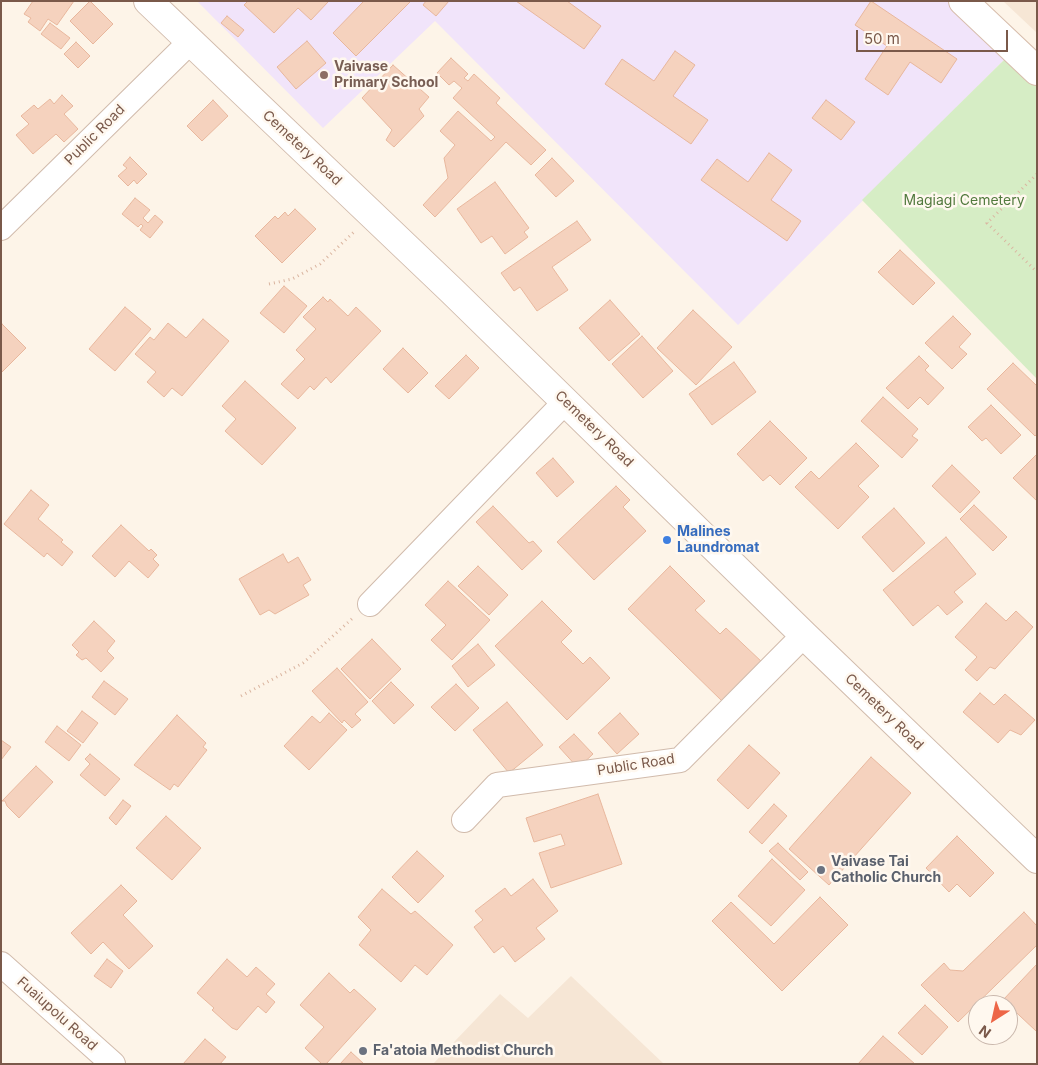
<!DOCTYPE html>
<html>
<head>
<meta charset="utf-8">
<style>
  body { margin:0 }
  #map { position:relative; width:1038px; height:1065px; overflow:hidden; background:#fdf4e8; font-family:Inter,sans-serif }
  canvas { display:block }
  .frame { position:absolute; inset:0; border:2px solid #7a594a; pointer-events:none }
  .north { position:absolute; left:968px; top:995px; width:50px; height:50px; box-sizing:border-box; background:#fff8ef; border:1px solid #cab8ad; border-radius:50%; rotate:215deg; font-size:14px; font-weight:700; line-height:20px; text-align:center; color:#7a594a }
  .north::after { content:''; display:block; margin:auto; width:18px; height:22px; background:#ed6647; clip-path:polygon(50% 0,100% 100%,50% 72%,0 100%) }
  .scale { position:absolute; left:856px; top:30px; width:152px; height:22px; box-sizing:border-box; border:2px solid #7a594a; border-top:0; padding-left:6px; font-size:15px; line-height:18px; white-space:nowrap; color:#7a594a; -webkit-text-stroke:4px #fff8ef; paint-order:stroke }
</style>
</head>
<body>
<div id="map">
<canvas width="1038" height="1065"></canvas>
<div class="frame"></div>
<div class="north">N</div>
<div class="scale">50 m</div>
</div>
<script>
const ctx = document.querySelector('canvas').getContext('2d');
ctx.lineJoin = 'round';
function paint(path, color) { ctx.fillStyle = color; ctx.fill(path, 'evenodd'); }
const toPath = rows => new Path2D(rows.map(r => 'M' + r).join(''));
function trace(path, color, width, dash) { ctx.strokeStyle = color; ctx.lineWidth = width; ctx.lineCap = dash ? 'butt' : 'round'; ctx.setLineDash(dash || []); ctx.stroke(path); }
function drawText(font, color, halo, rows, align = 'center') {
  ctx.font = font + ' Inter,sans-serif'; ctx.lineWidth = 5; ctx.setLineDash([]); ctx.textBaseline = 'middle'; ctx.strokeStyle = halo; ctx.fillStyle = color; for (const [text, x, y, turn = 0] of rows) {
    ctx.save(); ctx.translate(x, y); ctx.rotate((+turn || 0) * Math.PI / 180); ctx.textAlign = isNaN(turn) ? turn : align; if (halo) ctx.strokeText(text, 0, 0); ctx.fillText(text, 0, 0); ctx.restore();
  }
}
paint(toPath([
  [1003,1,1037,1,1037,33],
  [571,976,664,1064,433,1064,500,994,528,1018]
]), '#f6e6d5');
paint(toPath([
  [197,1,949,1,1008,56,738,325,435,21,323,128]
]), '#f1e4fa');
paint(toPath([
  [1008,56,1037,84,1037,379,862,200]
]), '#d6edc5');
const building = toPath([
  [33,1,74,1,57,25,48,19,40,31,28,22,31,18,24,14,33,1],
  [90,1,113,24,93,44,70,21,90,1],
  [248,1,326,1,328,2,311,20,298,8,274,33,244,5,248,1],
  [364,1,411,1,356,56,333,33,364,1],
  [426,1,449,1,436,16,423,5,426,1],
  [516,1,567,1,601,26,584,49,516,1],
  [871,1,957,59,941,83,910,62,888,95,865,79,887,46,855,25,871,1],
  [227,16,244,30,238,37,221,23,227,16],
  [50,23,70,38,61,49,41,34,50,23],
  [307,41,326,63,296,89,277,67,307,41],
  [76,42,90,56,78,68,64,54,76,42],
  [675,51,695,65,673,96,708,120,691,144,605,84,622,59,654,81,675,51],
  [451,58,468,74,464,78,468,81,474,74,500,98,496,103,546,150,531,165,506,142,435,217,423,205,448,178,444,158,455,145,440,131,458,111,491,141,495,137,453,98,462,88,454,81,449,85,437,73,451,58],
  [393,65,429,97,419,109,424,116,394,147,386,140,392,130,362,98,393,65],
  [62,95,73,106,64,114,78,129,64,142,56,134,33,154,16,135,29,124,21,116,34,105,38,109,50,99,54,104,62,95],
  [213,100,228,116,202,141,187,126,213,100],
  [826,100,855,122,841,140,812,118,826,100],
  [769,153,792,170,771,200,801,221,787,241,701,180,717,159,748,182,769,153],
  [130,157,147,174,137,184,134,180,128,186,118,176,127,168,123,165,130,157],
  [552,158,574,181,556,197,535,175,552,158],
  [495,182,529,228,524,232,528,237,505,254,492,236,481,243,457,209,495,182],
  [135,198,150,210,143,218,148,223,155,215,163,222,150,238,140,230,143,226,141,224,138,227,122,214,135,198],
  [295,209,316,229,282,263,255,236,275,216,278,219,285,212,288,216,295,209],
  [577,221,591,240,552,267,568,290,537,311,520,287,514,291,501,273,577,221],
  [900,250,935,283,913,305,878,272,900,250],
  [284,286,307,306,284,333,260,313,284,286],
  [323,297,328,302,330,299,348,316,356,307,381,331,331,383,326,377,314,390,310,386,298,399,281,384,305,359,296,350,316,329,303,317,323,297],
  [610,300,640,334,609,361,579,328,610,300],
  [125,307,151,329,115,371,89,349,125,307],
  [693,310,732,347,696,385,657,348,693,310],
  [953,316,971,334,959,347,967,354,952,369,925,343,953,316],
  [203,319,229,341,182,396,172,388,164,397,147,382,156,372,135,354,150,337,154,340,168,323,186,338,203,319],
  [2,324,26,348,1,373,1,325,2,324],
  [642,336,673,371,643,398,612,364,642,336],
  [403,348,428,373,408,393,383,369,403,348],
  [466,355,479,368,449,399,435,386,466,355],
  [919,356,929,366,925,370,944,388,928,405,920,397,908,409,886,388,919,356],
  [734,362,756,392,712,425,689,394,734,362],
  [1013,363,1037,386,1037,434,1035,436,987,389,1013,363],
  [245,381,296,428,262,465,225,431,236,419,222,406,245,381],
  [883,397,918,429,912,436,918,440,902,458,861,421,883,397],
  [991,405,1021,435,1001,454,986,438,982,441,968,427,991,405],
  [770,421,807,458,780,485,770,475,763,481,737,454,770,421],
  [856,443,879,466,858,486,869,497,838,529,795,487,811,471,819,479,856,443],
  [1037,454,1037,501,1013,478,1037,454],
  [553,458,574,482,557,497,536,473,553,458],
  [952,465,980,492,960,513,932,486,952,465],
  [616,486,630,500,623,507,646,531,594,580,557,542,616,486],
  [31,490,49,505,38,519,63,540,61,542,73,552,62,566,47,553,44,557,4,524,31,490],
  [974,505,1007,537,993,551,960,519,974,505],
  [493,506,529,543,533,541,542,551,522,570,476,522,493,506],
  [894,508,925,543,893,572,862,537,894,508],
  [121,525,149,551,151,549,157,555,153,559,159,565,148,578,129,561,115,577,92,556,121,525],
  [946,537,976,574,954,592,963,602,947,615,938,605,913,626,883,590,946,537],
  [283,554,288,563,298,557,311,580,303,585,309,595,275,614,269,610,260,615,239,579,283,554],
  [478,566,508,595,489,615,458,586,478,566],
  [670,566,705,601,695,610,720,634,726,628,763,663,724,703,628,609,670,566],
  [448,581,490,620,452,660,431,640,446,625,425,605,448,581],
  [542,601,572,631,561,642,583,664,590,657,610,678,567,720,495,646,542,601],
  [986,603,1006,621,1016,611,1033,627,995,669,990,667,977,681,965,670,977,657,955,637,986,603],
  [94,621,115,641,107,651,114,658,101,672,86,658,82,660,76,655,79,652,72,645,94,621],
  [372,639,401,669,370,699,341,669,372,639],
  [478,644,495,665,468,687,452,666,478,644],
  [337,668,368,702,355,714,361,720,352,728,344,720,342,723,312,691,337,668],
  [104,681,128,699,115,715,92,697,104,681],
  [391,682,414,705,394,724,372,701,391,682],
  [456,684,479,708,455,731,431,707,456,684],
  [980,693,994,705,1005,694,1035,720,1021,735,1010,730,998,743,963,712,980,693],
  [507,702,543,745,509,773,473,730,507,702],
  [82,711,98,723,83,743,67,731,82,711],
  [329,713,347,730,309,770,284,746,312,716,320,723,329,713],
  [620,713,639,734,617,754,598,733,620,713],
  [177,715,206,743,203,747,207,750,178,787,174,784,170,790,134,765,177,715],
  [57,726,81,745,69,761,45,742,57,726],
  [574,734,593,754,578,768,559,747,574,734],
  [1,740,11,747,1,760,1,740],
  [749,745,780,773,748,809,717,780,749,745],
  [90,754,120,779,105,796,80,775,90,764,85,759,90,754],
  [871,757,911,793,829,885,789,849,871,757],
  [36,766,53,782,19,818,7,806,5,801,2,801,36,766],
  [598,794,622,864,551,888,539,853,565,845,561,834,534,842,526,818,598,794],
  [123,800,131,806,116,825,109,818,123,800],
  [774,804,787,816,762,844,749,832,774,804],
  [166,816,201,848,172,880,136,848,166,816],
  [957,836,994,873,970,897,957,884,949,892,926,868,957,836],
  [778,843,808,872,800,880,769,851,778,843],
  [417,851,444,876,418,903,392,877,417,851],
  [772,859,805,890,771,926,738,896,772,859],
  [533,879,558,911,536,928,545,939,515,962,503,946,494,953,474,927,483,920,475,911,505,888,511,896,533,879],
  [121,885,137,901,123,915,153,946,129,969,103,942,91,954,71,933,121,885],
  [382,889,411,914,415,911,453,945,427,975,415,965,401,982,359,945,371,930,358,917,382,889],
  [820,897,848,925,782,991,712,921,731,902,774,944,820,897],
  [1024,912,1037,926,1037,945,958,1022,921,985,944,963,950,970,963,971,1024,912],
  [107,959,123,971,111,988,94,976,107,959],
  [227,959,247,977,256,967,275,984,266,994,275,1002,266,1013,258,1006,237,1030,232,1028,212,1010,214,1008,197,993,227,959],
  [1037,964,1037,1030,1036,1031,1003,1000,1037,964],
  [329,973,350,993,354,989,376,1009,326,1064,322,1064,305,1048,324,1027,300,1005,329,973],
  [925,1005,948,1027,922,1055,898,1033,925,1005],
  [883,1036,915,1064,858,1064,883,1036],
  [205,1039,226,1057,220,1064,183,1064,205,1039],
  [351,1052,364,1064,340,1064,351,1052]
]);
paint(building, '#f5d2be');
trace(building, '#e8b79d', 1);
const minor = toPath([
  [1,228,190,42],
  [370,604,566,401],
  [464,820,497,785,680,760,804,635],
  [1,964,113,1064]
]);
const tertiary = toPath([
  [148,1,451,290,804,635,1037,859]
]);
const secondary = toPath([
  [963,1,1037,71]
]);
trace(minor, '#d1bbac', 26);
trace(tertiary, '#d1bbac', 30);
trace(secondary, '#d7bdac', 30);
trace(toPath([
  [1037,174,987,223,1037,272],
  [269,284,292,279,320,264,355,231],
  [241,696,303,663,354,617]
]), '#dab5a0', 3, [1, 4]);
trace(minor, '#fff', 24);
trace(tertiary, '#fff', 28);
trace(secondary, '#fff', 28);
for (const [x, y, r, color] of [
  [324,75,5,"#8d6e63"],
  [667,540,5,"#3f7fe0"],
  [821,870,5,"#6b7280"],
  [363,1051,5,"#6b7280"]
]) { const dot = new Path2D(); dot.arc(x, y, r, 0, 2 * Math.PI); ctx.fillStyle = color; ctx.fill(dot); trace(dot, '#fff8ef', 2); }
drawText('bold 14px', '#785e54', '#fff8ef', [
  ["Vaivase",334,67],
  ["Primary School",334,83]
], 'left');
drawText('14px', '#7a594a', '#fff8ef', [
  ["Public Road",95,135,-45],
  ["Cemetery Road",302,148,43],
  ["Cemetery Road",594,429,44],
  ["Cemetery Road",884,712,44],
  ["Public Road",636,765,-9],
  ["Fuaiupolu Road",57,1014,42]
]);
drawText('14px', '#527a3e', '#fff8ef', [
  ["Magiagi Cemetery",964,201]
]);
drawText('bold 14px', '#366cbe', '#fff8ef', [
  ["Malines",677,532],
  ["Laundromat",677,548]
], 'left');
drawText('bold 14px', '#5b616d', '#fff8ef', [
  ["Vaivase Tai",831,862],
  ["Catholic Church",831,878],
  ["Fa'atoia Methodist Church",373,1051]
], 'left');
</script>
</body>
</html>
